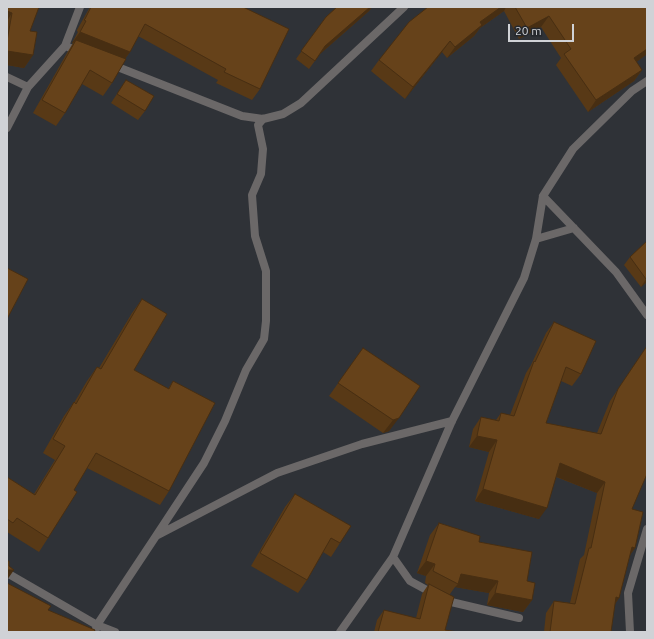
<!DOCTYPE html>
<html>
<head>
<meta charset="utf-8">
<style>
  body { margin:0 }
  #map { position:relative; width:654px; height:639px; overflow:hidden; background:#2f3237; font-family:Ubuntu,sans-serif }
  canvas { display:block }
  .frame { position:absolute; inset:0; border:8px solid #d0d2d6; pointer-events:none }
  .scale { position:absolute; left:508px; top:24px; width:66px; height:18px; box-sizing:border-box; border:2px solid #d0d2d6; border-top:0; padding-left:5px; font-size:12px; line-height:14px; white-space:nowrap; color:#d0d2d6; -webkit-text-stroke:3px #25282d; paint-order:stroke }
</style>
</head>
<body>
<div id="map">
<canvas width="654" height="639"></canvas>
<div class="frame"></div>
<div class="scale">20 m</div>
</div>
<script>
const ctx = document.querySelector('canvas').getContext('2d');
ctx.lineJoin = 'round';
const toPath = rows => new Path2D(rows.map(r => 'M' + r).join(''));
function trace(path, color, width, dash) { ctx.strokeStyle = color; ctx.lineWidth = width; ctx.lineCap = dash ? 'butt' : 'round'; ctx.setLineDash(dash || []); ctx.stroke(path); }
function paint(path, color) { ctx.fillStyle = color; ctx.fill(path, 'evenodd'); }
trace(toPath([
  [65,46,79,51],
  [110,64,242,116,263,119,283,114,301,103,404,7],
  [7,77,28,87],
  [7,128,28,87,65,46,80,7],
  [543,196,616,272,647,315],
  [536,239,574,228],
  [156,536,204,463,225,421,246,370,264,339,266,321,266,271,255,236,252,195,261,174,263,149,258,125,263,119],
  [393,557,410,581,447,601,519,618],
  [7,573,97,625,115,632],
  [95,632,97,625,156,536,277,473,362,444,452,421],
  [340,632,393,557,452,421,524,278,536,239,543,196,573,149,632,91,647,81],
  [630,632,628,593,647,529]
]), '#6b6868', 8);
paint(toPath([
  [7,7,30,31,33,55,24,68,7,65],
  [90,7,243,7,260,89,252,100,216,83,218,80,138,36,130,52,125,59,112,83,103,96,82,84,65,113,56,126,33,113,67,53,73,43,72,43,78,32,77,31,77,30],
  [337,7,372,7,369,11,320,54,309,69,296,59,326,17],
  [428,7,647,7,647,54,636,62,642,70,634,81,588,112,556,65,561,58,541,27,519,39,504,11,480,28,474,36,447,58,442,52,405,99,371,71,379,60],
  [126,80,145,111,138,120,111,103],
  [647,241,647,282,641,287,624,265,630,257],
  [142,299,134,370,168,389,173,381,169,491,160,505,87,468,74,490,48,538,39,552,7,532,7,477,34,494,55,460,43,453,64,416,74,402,74,403,87,381,97,367,99,368,132,313],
  [554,322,581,374,572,386,561,381,546,423,597,433,610,401,647,346,632,509,635,548,630,555,619,598,615,604,611,632,544,632,546,613,554,601,570,603,580,559,584,555,597,493,556,477,539,519,475,501,489,452,469,447,473,429,481,417,496,420,501,413,510,415,526,373,531,365,546,333],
  [363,348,420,386,389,431,383,433,329,396],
  [295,494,340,543,331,557,323,552,307,580,298,593,251,566,285,507],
  [439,523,479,542,527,581,532,600,523,612,487,605,489,593,455,587,450,594,445,630,458,632,374,632,377,620,384,610,416,618,422,594,428,585,425,583,426,576,417,573,430,535]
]), '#583916');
paint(toPath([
  [370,7,372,7,369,11,320,54,325,46],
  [501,7,506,7,504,11,480,28,474,36,447,58,455,47,480,22],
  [7,11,12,13,7,21],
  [549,16,541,27,519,39,527,28],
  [80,32,130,52,122,63,76,40,73,43,72,43],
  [450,41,442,52,405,99,413,87],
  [647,49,647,54,626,70,634,58],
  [7,51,33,55,24,68,7,65],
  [642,70,634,81,588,112,596,100],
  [647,278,647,282,641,287,646,279],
  [399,418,389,431,383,433,393,420],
  [477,436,497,440,489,452,469,447],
  [560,463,605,482,597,493,552,475],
  [483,489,547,508,539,519,475,501],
  [632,547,635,548,627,559],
  [426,561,435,564,426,576,417,573],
  [7,570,14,570,7,580],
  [461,574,498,581,489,593,455,587,458,584],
  [495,593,532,600,523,612,487,605],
  [616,597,619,598,611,610]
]), '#472e12');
const building = toPath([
  [7,7,39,7,30,31,37,32,33,55,7,51,7,41,12,13,7,11,7,7],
  [91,7,243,7,289,29,260,89,224,72,226,69,145,24,130,52,80,32,86,21,84,20,85,19,91,7],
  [337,7,370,7,325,46,315,61,301,51,326,17,337,7],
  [428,7,501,7,480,22,482,25,455,47,450,41,413,87,379,60,409,22,428,7],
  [515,7,647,7,647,49,634,58,642,70,596,100,564,54,571,49,549,16,527,28,515,7],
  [76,40,126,59,112,83,90,70,65,113,42,100,76,40],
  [126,80,154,96,145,111,117,94,126,80],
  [647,241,647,278,646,279,630,257,647,241],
  [7,268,28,279,7,319,7,268],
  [142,299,167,314,134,370,169,389,173,381,215,403,169,491,96,453,74,490,77,492,48,538,17,518,13,523,7,519,7,477,35,495,65,446,53,439,74,402,76,404,97,367,101,369,142,299],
  [554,322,596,341,581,374,566,367,546,423,601,434,618,389,647,346,647,474,632,509,643,512,635,548,632,547,619,598,616,597,611,632,550,632,554,601,575,604,589,548,591,548,605,482,560,463,547,508,483,489,497,440,477,436,481,417,499,421,501,413,514,416,534,361,535,362,554,322],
  [363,348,420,386,399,418,393,420,338,383,363,348],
  [295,494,351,526,340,543,331,538,307,580,260,553,295,494],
  [439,523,480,536,479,542,532,552,527,581,535,583,532,600,495,593,498,581,461,574,458,584,433,571,435,564,426,561,439,523],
  [7,561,9,561,9,566,14,570,7,570,7,561],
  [7,583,51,606,48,610,95,630,94,632,7,632,7,583],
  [429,584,454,597,445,630,458,632,378,632,384,610,420,619,429,584]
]);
paint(building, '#66421a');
trace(building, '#472e12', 1);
</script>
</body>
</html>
